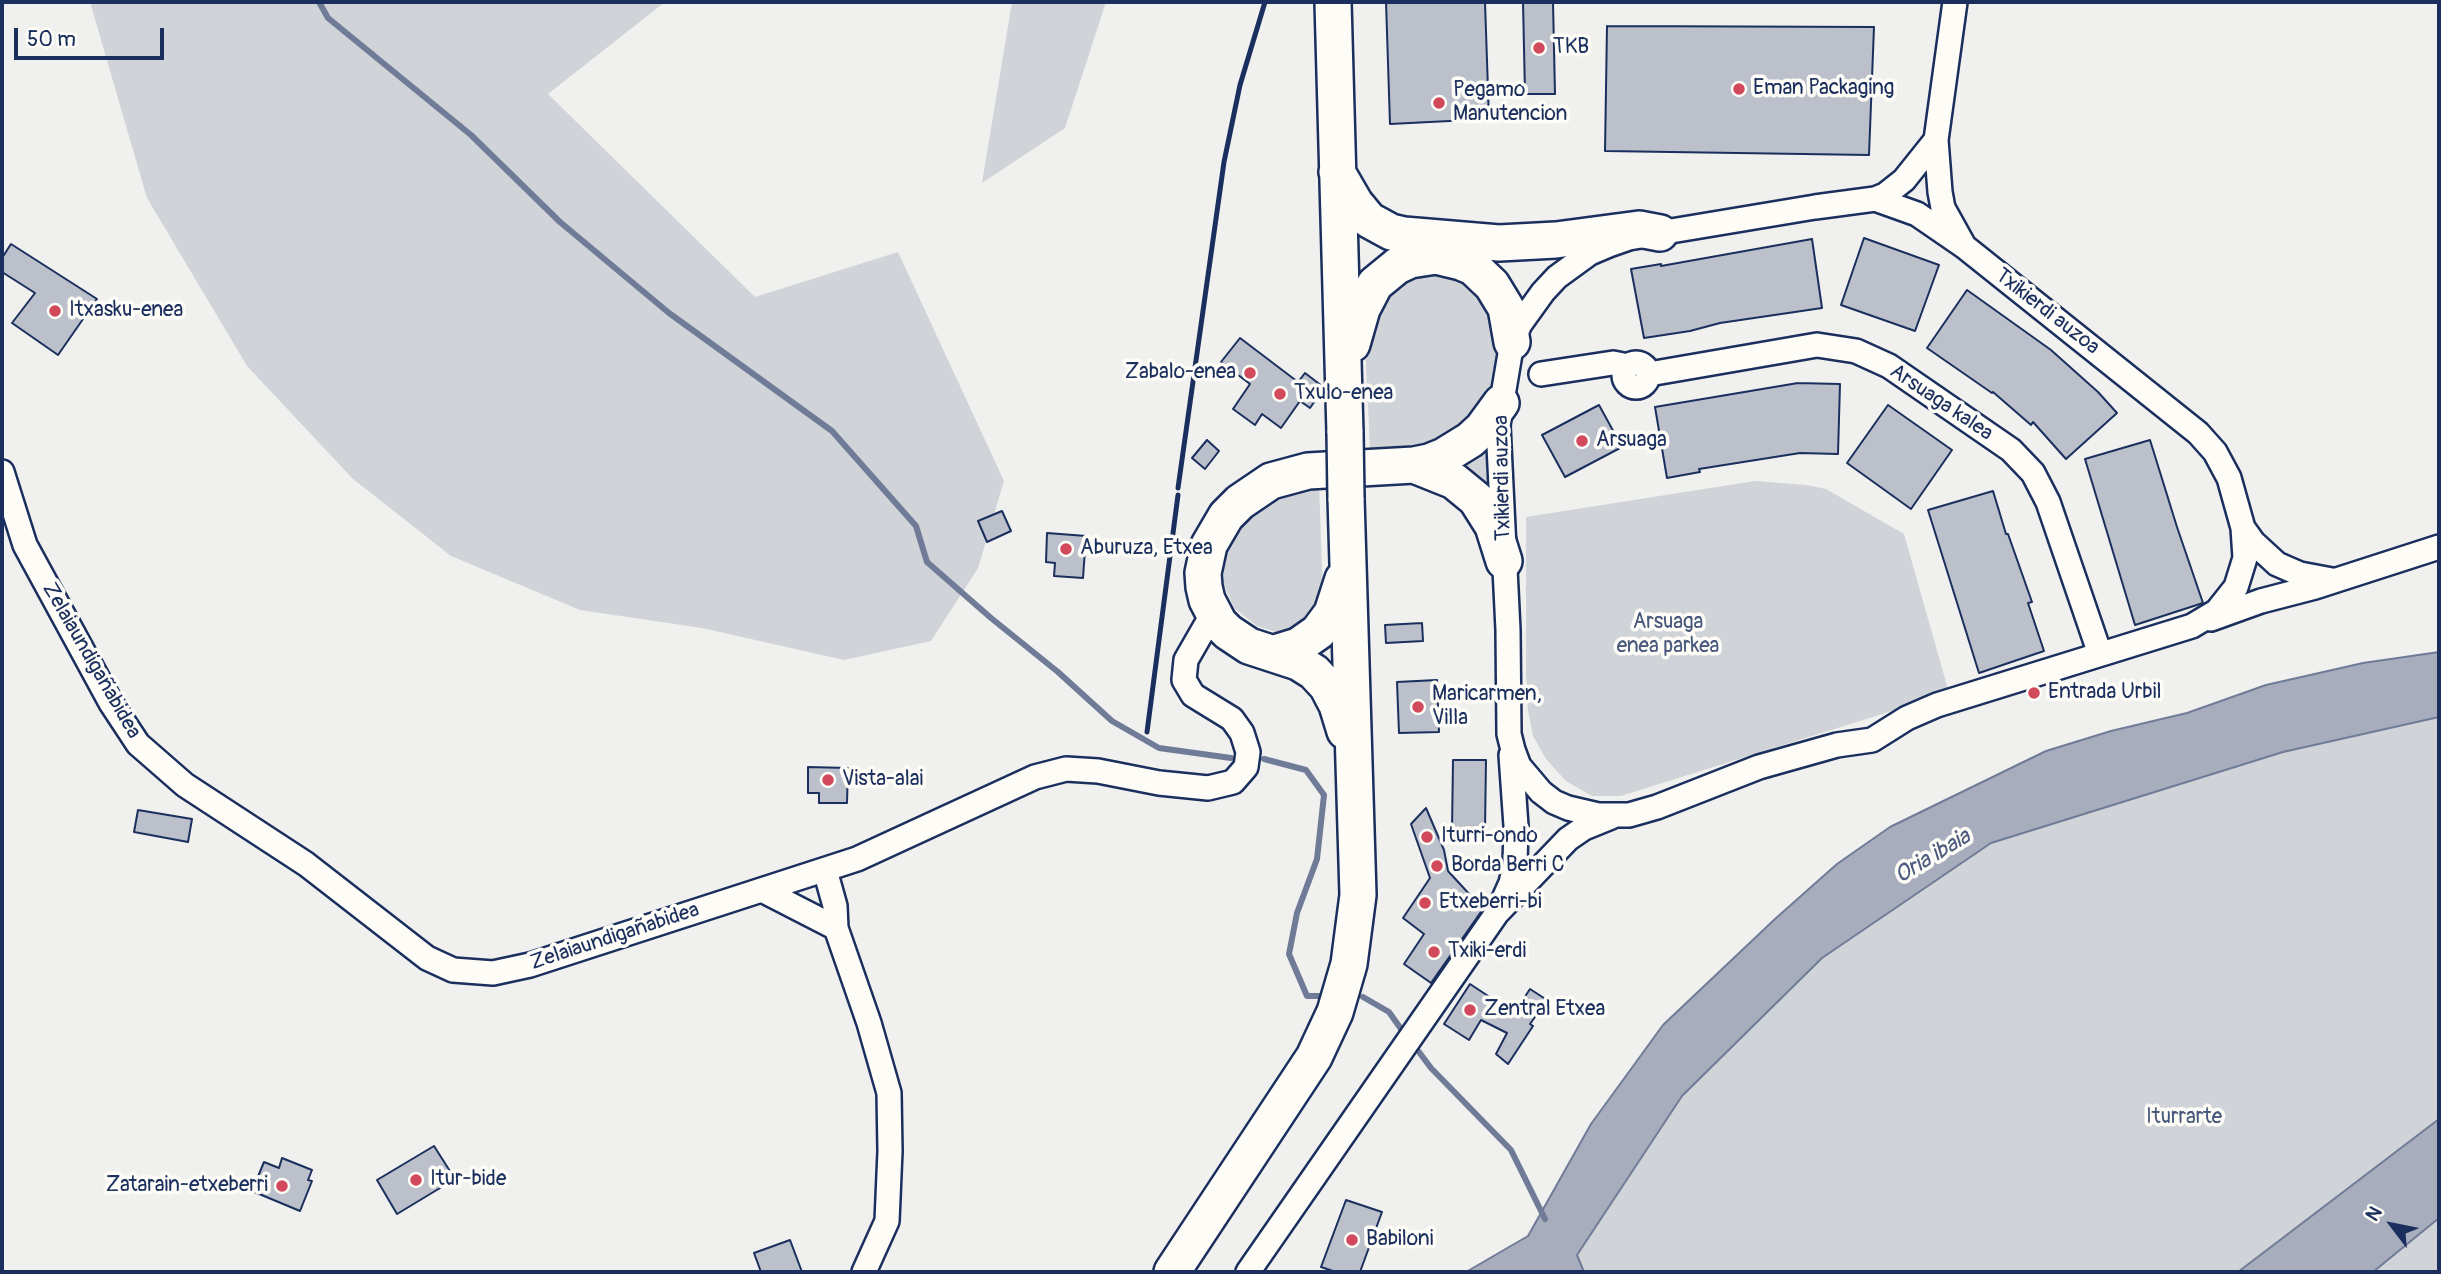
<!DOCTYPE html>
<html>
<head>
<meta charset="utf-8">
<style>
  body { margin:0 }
  #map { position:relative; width:2441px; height:1274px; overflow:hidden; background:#f0f0ee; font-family:Pangolin,sans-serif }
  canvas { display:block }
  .frame { position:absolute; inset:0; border:4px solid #1b2f5e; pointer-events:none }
  .north { position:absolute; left:2357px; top:1190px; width:70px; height:70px; -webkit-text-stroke:5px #fdfcf7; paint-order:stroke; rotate:302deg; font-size:19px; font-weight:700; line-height:28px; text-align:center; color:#1b2f5e }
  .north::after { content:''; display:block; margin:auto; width:24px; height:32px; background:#1b2f5e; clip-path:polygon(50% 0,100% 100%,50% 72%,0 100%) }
  .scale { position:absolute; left:14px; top:28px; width:150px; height:32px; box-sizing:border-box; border:4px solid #1b2f5e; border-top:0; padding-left:9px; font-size:21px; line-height:24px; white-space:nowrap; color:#1b2f5e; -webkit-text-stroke:5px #fdfcf7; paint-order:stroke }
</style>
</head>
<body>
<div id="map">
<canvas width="2441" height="1274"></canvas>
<div class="frame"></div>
<div class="north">N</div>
<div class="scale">50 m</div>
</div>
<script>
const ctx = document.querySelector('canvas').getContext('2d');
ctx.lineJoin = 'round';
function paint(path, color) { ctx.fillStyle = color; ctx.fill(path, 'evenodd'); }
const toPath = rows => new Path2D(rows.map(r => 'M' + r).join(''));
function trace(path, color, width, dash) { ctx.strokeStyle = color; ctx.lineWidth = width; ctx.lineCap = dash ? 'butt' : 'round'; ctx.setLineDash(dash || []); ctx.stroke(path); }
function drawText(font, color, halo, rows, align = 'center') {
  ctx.font = font + ' Pangolin,sans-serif'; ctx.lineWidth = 7; ctx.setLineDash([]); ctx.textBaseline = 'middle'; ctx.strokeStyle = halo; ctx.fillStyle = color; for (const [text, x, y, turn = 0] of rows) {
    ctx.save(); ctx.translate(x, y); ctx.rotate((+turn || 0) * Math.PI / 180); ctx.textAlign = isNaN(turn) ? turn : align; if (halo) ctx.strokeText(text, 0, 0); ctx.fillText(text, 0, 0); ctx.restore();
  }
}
paint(toPath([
  [90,2,665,2,548,94,755,297,898,252,1004,481,978,568,931,641,844,660,702,628,580,610,451,556,353,479,247,366,147,198],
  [1012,2,1106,2,1065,128,982,183],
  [1435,269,1480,287,1501,333,1498,368,1486,400,1460,433,1430,447,1370,448,1365,346,1390,286],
  [1488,435,1491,504,1456,460],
  [1755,481,1806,485,1826,489,1904,534,1949,693,1621,796,1592,796,1566,781,1546,759,1533,736,1528,711,1526,674,1526,517],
  [1319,483,1323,596,1311,616,1296,628,1276,632,1257,626,1234,608,1223,583,1225,556,1238,531,1264,503,1291,488],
  [2439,717,2439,1119,2238,1272,1584,1272,1577,1255,1682,1096,1822,958,1992,843,2283,752],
  [2439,1218,2439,1272,2373,1272]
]), '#d0d3d8');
const water = toPath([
  [2439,652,2439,717,2283,752,1991,843,1822,958,1682,1096,1577,1255,1584,1272,1466,1272,1528,1236,1591,1124,1663,1025,1775,919,1837,864,1890,827,2046,751,2111,731,2187,713,2266,685,2363,663,2439,652],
  [2439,1119,2439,1218,2373,1272,2238,1272,2439,1119]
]);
paint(water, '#a7adbd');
trace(water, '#6f7b97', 2);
trace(toPath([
  [319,2,328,18,471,135,560,222,669,313,832,431,916,526,927,562,991,618,1058,672,1112,721,1159,748,1231,758],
  [1264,759,1306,770,1324,795,1317,859,1297,913,1289,954,1307,996,1322,996],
  [1363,997,1389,1012,1401,1029],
  [1419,1052,1431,1068,1511,1150,1545,1219]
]), '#6f7b97', 6);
const building = toPath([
  [1386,2,1485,2,1489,119,1390,124,1386,2],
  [1523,2,1553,2,1555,94,1525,94,1523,2],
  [1607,26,1874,27,1869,155,1605,151,1607,26],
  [1864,238,1939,265,1915,331,1841,305,1864,238],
  [1812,239,1822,308,1720,323,1690,331,1644,338,1631,269,1661,264,1661,266,1812,239],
  [11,244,97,299,58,355,12,323,35,293,2,272,2,258,11,244],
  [1967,290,2051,350,2098,392,2117,413,2066,459,2033,422,2031,425,1993,392,1992,393,1927,348,1967,290],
  [1240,338,1298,382,1305,373,1322,386,1316,393,1319,395,1310,408,1300,401,1281,428,1262,414,1255,425,1233,409,1250,384,1221,362,1240,338],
  [1798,383,1840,384,1838,454,1800,453,1699,469,1700,472,1667,478,1655,407,1798,383],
  [1599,405,1622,447,1565,477,1542,435,1599,405],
  [1888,405,1952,450,1911,509,1847,463,1888,405],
  [1207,440,1219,451,1205,469,1192,458,1207,440],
  [2150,440,2177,527,2203,603,2135,625,2085,459,2150,440],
  [1993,491,2006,534,2008,534,2032,602,2028,603,2044,651,1979,673,1928,510,1993,491],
  [1002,511,1011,531,987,542,978,521,1002,511],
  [1047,533,1086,536,1083,578,1054,576,1055,563,1046,562,1047,533],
  [1422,623,1423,641,1386,643,1385,625,1422,623],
  [1437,680,1439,732,1399,733,1397,682,1437,680],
  [1453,760,1486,760,1485,830,1452,830,1453,760],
  [808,767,848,768,847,803,819,803,819,793,808,793,808,767],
  [1426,808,1444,850,1448,871,1483,909,1431,983,1404,964,1424,934,1403,918,1430,878,1411,824,1426,808],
  [138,810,192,819,188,842,134,832,138,810],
  [1470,984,1514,1013,1530,989,1547,1000,1530,1024,1533,1026,1508,1064,1496,1054,1507,1033,1481,1020,1469,1040,1444,1024,1470,984],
  [434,1146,455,1179,397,1214,377,1180,434,1146],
  [282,1158,312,1170,308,1180,312,1181,300,1211,252,1191,264,1162,279,1168,282,1158],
  [1346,1200,1382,1212,1360,1272,1336,1272,1321,1267,1346,1200],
  [790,1240,802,1272,761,1272,754,1253,790,1240]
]);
paint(building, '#bbc0ca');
trace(building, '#1b2f5e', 2);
const minor = toPath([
  [1955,2,1936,140,1940,192,1943,208,1963,244],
  [1875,199,1917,214,1965,247,2198,433,2215,452,2229,478,2243,528,2245,558,2236,587,2217,611,2192,626,1937,705,1907,718,1872,740,1837,745,1759,767,1657,807,1629,815,1598,815,1568,808,1554,802,1541,792,1519,766,1513,750,1509,734,1508,630,1498,425,1512,342,1520,324,1543,292,1557,277,1590,253,1609,245,1629,238,1815,207,1875,199],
  [1875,199,1885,195,1904,180,1936,140],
  '1624 375a12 12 0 1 1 24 0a12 12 0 1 1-24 0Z',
  [1541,374,1613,363,1628,366],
  [1649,374,1817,345,1856,351,1889,366,2011,450,2033,473,2048,502,2100,654],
  [2,472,25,545,111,703,138,744,185,785,306,864,427,958,453,970,493,973,530,965,857,859,1035,777,1066,769,1098,771,1159,783,1208,788,1233,782,1246,767,1248,752,1242,733,1232,719,1193,695,1184,680,1186,660,1213,613],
  [2243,528,2253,542,2277,564,2300,574,2332,580],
  [2211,619,2261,601,2315,587,2439,547],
  [825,870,835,906,836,928,869,1023,889,1093,890,1151,887,1221,864,1272],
  [762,890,836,928],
  [1503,901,1511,883,1515,865,1516,826,1511,755],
  [1248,1272,1497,913,1568,839,1584,828,1611,817]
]);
const highway = toPath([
  [1333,2,1345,433],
  [1337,172,1355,203,1369,220,1391,232,1404,235,1499,243,1556,240,1639,229,1660,233],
  [1352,344,1362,309,1375,284,1397,266,1410,260,1436,256,1461,262,1473,267,1492,285,1506,308,1512,342],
  [1414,465,1454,481,1476,499,1493,526,1504,561],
  [1275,653,1298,646,1318,632,1332,613,1343,579],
  [1345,731,1337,705,1327,686,1314,672,1298,662,1249,646,1228,632,1219,623,1207,600,1204,587,1203,573,1209,545,1226,516,1240,502,1271,481,1308,471,1414,465,1429,462,1444,456,1470,440,1482,429,1501,403],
  [1172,1272,1314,1057,1335,1012,1349,964,1358,895,1346,498]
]);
trace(minor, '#1b2f5e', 28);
trace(highway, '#1b2f5e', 40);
trace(minor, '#fdfcf7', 23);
trace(highway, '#fdfcf7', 35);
trace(toPath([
  [1178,488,1224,162,1240,85,1265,2],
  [1147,732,1178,495]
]), '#1b2f5e', 5);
const highwayBridge = toPath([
  [1345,433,1346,498]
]);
trace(highwayBridge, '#1b2f5e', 40, []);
trace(highwayBridge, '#fdfcf7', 35);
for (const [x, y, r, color] of [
  [1539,48,7,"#d1495b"],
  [1739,89,7,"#d1495b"],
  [1439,103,7,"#d1495b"],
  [55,311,7,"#d1495b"],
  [1250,373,7,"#d1495b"],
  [1280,394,7,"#d1495b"],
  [1582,441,7,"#d1495b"],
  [1066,549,7,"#d1495b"],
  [2034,693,7,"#d1495b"],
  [1418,707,7,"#d1495b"],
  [828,780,7,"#d1495b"],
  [1427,837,7,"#d1495b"],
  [1437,866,7,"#d1495b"],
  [1425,903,7,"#d1495b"],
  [1434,952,7,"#d1495b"],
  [1470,1010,7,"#d1495b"],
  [416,1180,7,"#d1495b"],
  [282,1186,7,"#d1495b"],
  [1352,1240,7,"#d1495b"]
]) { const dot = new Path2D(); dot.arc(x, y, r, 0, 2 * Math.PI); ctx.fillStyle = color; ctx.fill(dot); trace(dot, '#fdfcf7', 2.5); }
drawText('21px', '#1b2f5e', '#fdfcf7', [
  ["TKB",1553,48],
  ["Eman Packaging",1753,89],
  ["Pegamo",1453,91],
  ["Manutencion",1453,115],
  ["Itxasku-enea",69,311],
  ["Zabalo-enea",1236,373,"right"],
  ["Txulo-enea",1294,394],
  ["Arsuaga",1596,441],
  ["Aburuza, Etxea",1080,549],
  ["Entrada Urbil",2048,693],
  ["Maricarmen,",1432,695],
  ["Villa",1432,719],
  ["Vista-alai",842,780],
  ["Iturri-ondo",1441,837],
  ["Borda Berri C",1451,866],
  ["Etxeberri-bi",1439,903],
  ["Txiki-erdi",1448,952],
  ["Zentral Etxea",1484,1010],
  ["Itur-bide",430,1180],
  ["Zatarain-etxeberri",268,1186,"right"],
  ["Babiloni",1366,1240]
], 'left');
drawText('21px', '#1b2f5e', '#fdfcf7', [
  ["Txikierdi auzoa",2047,312,38],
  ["Arsuaga kalea",1941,403,34],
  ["Txikierdi auzoa",1503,478,-91],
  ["Zelaiaundigañabidea",91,661,60],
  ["Zelaiaundigañabidea",615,937,-18]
]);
drawText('21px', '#48587c', '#fdfcf7', [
  ["Arsuaga",1668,623],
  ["enea parkea",1668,647],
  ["Iturrarte",2184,1118]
]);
drawText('italic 23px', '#4c5b7f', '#fdfcf7', [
  ["Oria ibaia",1933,857,-31]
]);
</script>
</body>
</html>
